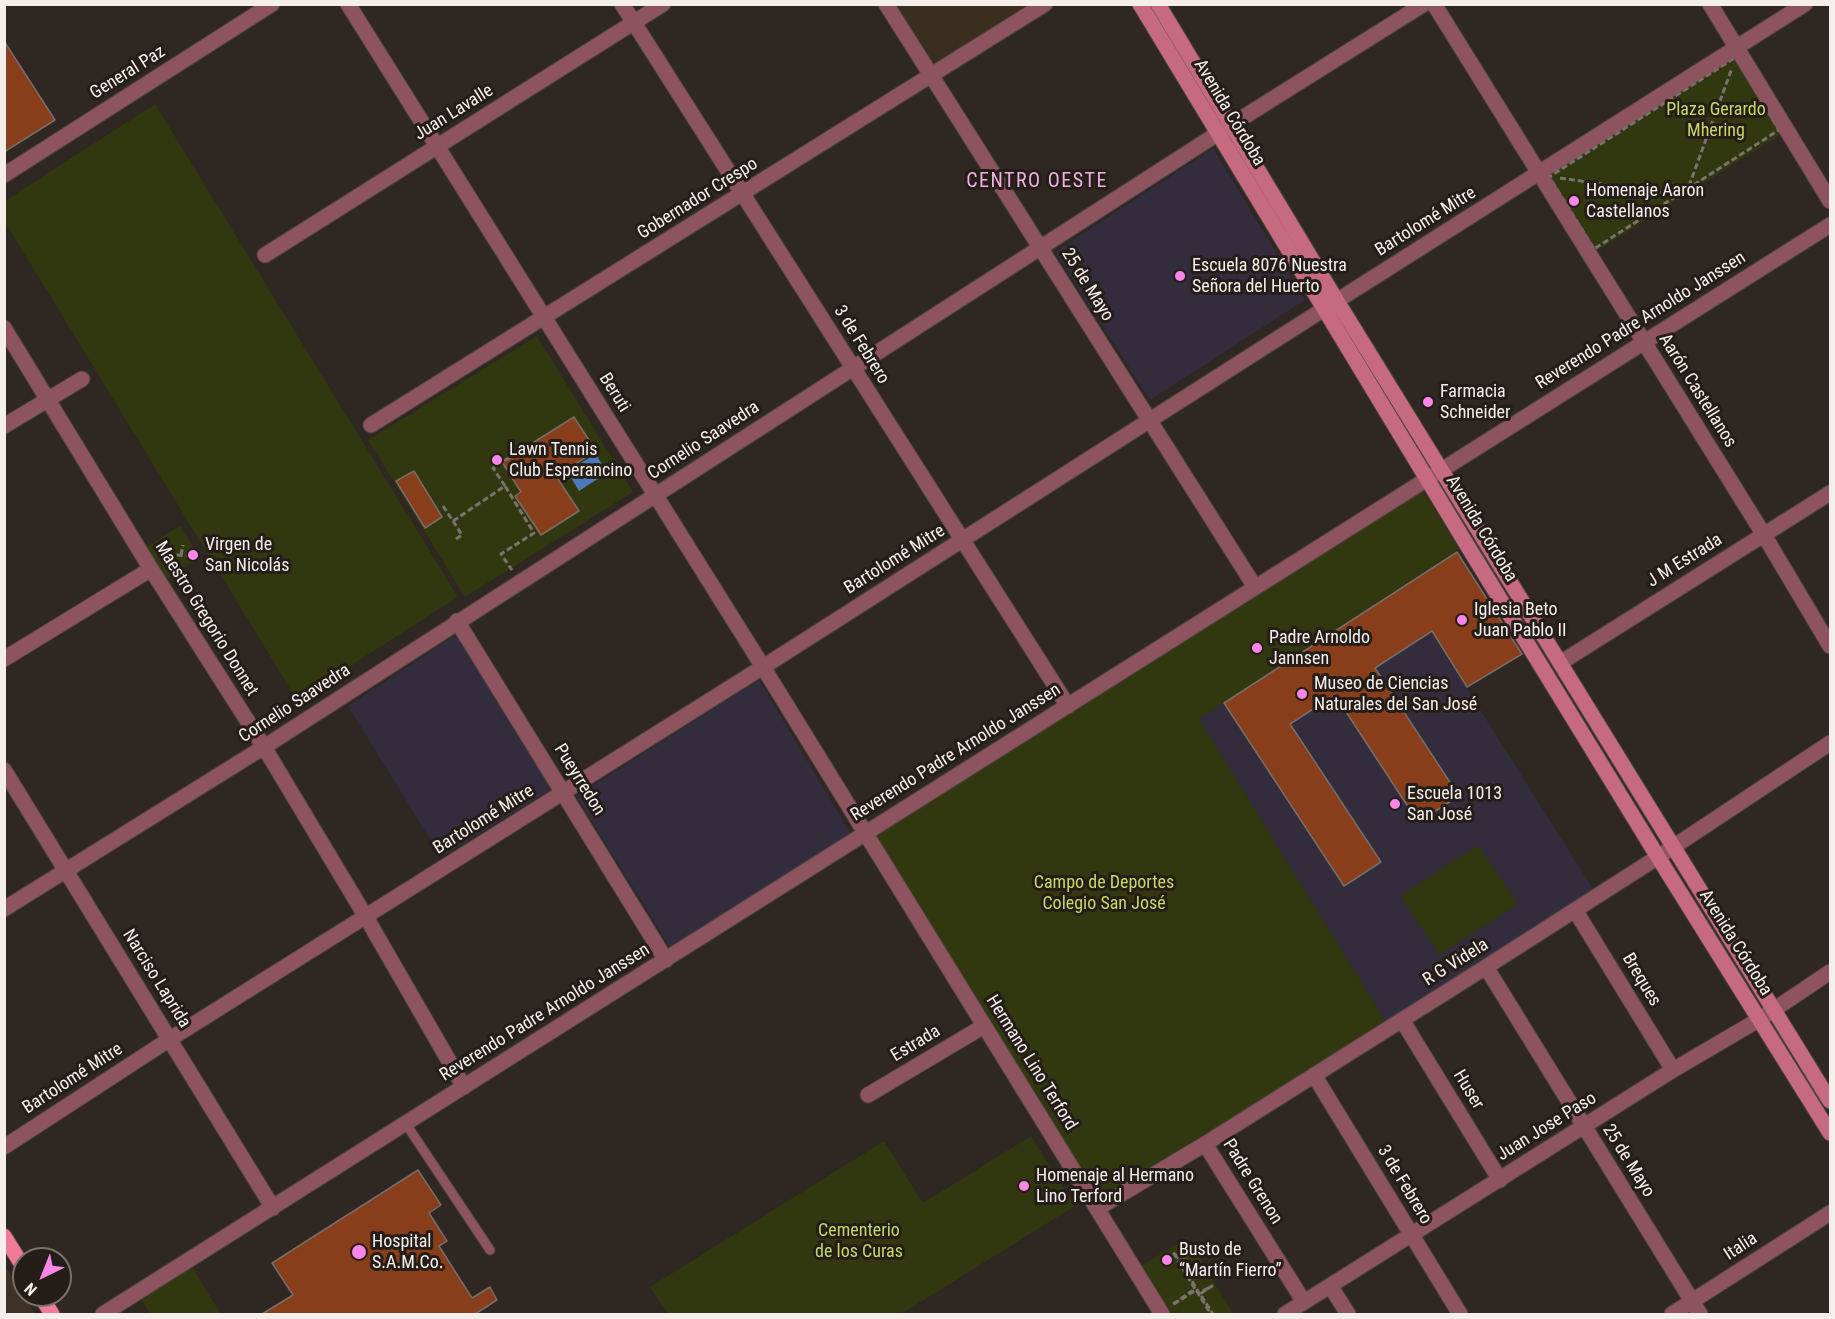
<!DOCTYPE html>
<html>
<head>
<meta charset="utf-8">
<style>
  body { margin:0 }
  #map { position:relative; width:1835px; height:1319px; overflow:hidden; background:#2f2721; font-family:"Roboto Condensed",sans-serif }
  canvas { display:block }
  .frame { position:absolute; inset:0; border:6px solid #f5efec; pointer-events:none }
  .north { position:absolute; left:12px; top:1247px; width:60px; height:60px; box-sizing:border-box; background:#251d18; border:2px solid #78716d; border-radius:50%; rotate:223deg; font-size:16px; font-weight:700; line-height:24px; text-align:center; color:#f5efec }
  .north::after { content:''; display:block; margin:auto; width:21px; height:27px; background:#fa87e7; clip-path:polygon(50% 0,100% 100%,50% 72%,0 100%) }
</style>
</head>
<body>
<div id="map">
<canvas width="1835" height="1319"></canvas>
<div class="frame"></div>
<div class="north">N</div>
</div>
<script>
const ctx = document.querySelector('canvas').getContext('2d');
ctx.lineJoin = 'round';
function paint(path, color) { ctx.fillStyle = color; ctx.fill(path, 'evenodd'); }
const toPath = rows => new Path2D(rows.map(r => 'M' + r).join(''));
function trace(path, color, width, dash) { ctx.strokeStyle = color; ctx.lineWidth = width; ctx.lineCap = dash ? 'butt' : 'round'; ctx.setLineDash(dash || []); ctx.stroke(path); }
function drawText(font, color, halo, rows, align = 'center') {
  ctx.font = font + ' "Roboto Condensed",sans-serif'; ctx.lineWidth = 6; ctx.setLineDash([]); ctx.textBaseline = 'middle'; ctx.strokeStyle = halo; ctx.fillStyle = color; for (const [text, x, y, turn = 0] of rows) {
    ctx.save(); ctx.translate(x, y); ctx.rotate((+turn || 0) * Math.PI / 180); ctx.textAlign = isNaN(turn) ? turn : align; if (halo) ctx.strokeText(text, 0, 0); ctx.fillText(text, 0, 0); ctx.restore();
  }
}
paint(toPath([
  [886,5,1045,5,931,77]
]), '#3a2e1f');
paint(toPath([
  [4,1266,5,1266,35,1314,5,1314]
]), '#3e3128');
paint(toPath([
  [1213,148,1305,300,1150,400,1055,252],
  [1403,587,1593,889,1386,1022,1198,719],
  [457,634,553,788,441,857,348,706],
  [759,680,851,834,671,949,576,796]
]), '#332c3c');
paint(toPath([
  [1737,51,1786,131,1592,254,1543,175],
  [155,104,458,597,297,700,5,222,5,201],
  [537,336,633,492,465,597,368,440],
  [1419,484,1459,549,1199,719,1386,1022,1098,1208,865,834],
  [180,526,200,558,163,581,143,549],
  [1478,845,1518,904,1440,955,1400,896],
  [1031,1136,1075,1206,901,1314,668,1314,650,1287,884,1141,923,1203],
  [1187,1237,1233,1314,1172,1314,1168,1308,1142,1266],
  [192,1267,221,1314,151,1314,140,1298]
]), '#313810');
paint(toPath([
  [596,454,607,473,579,491,567,471]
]), '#4d78b9');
const building = toPath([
  [4,41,55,120,4,152,4,41],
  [574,417,596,451,556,476,579,511,541,535,515,496,521,492,502,462,574,417],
  [414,471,442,517,425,528,396,481,414,471],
  [1457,552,1522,654,1467,687,1432,631,1375,668,1459,796,1418,822,1335,695,1290,724,1381,862,1344,886,1224,703,1457,552],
  [418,1170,441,1205,429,1213,447,1241,439,1246,472,1298,490,1287,497,1300,475,1314,262,1314,293,1295,272,1263,418,1170]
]);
paint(building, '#883e1a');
trace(building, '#776c68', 1.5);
const lane = toPath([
  [406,1124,490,1250]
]);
const street = toPath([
  [348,4,763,667,1162,1314],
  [622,4,1068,706],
  [886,4,1255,587],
  [1434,4,1764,535,1830,646],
  [1710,4,1830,201],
  [4,175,272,4],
  [265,255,663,4],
  [4,328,151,569,264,747,366,917,464,1087],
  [371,425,1045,4],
  [4,426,82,379],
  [457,621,666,960],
  [4,659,151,569],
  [1560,663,1830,493],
  [4,770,273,1208],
  [4,909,264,747,1231,125,1424,4],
  [1575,910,1673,1070],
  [1486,967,1700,1314],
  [1402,1020,1500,1180],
  [1314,1075,1460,1314],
  [868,1095,984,1026],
  [1205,1144,1304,1302],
  [4,1147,170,1039,763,667,1324,309,1805,4],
  [1098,1208,1205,1144,1486,967,1658,857,1830,743],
  [1331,1287,1348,1314],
  [103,1314,1830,225],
  [1285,1314,1673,1070,1760,1019,1830,972],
  [1672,1314,1830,1213]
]);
const secondary = toPath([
  [1140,4,1467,545,1658,857,1830,1133],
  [1158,4,1337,301,1830,1101]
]);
const primary = toPath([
  [4,1236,24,1268],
  [40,1295,52,1314]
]);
trace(lane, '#4b433d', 11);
trace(street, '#4b433d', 17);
trace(secondary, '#4b433d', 17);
trace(primary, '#4b433d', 17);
trace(toPath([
  [1736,57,1779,130,1594,249,1549,177,1736,57],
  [1560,178,1677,195],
  [1689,186,1732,68],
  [505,486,493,468,523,449],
  [443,506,453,521,505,486,534,533,501,554,512,570],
  [453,521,462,535,456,539],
  [181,555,183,545],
  [160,556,161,554,190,556],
  [168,567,174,555],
  [1173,1304,1195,1289,1173,1252,1180,1260,1193,1252,1180,1261,1199,1293,1212,1286,1200,1294,1213,1314],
  [1174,1304,1196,1290,1211,1314]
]), '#79726d', 3, [6, 3]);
trace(lane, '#8d5460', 9);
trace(street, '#8d5460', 15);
trace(secondary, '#c56a80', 15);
trace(primary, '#f07b98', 15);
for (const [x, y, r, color] of [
  [1574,201,6,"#fa87e7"],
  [1180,276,6,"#fa87e7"],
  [1428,402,6,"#fa87e7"],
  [497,460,6,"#fa87e7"],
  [193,555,6,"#fa87e7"],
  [1462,620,6,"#fa87e7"],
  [1257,648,6,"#fa87e7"],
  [1302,694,6,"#fa87e7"],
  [1395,804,6,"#fa87e7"],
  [1024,1186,6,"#fa87e7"],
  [359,1252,8,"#fa87e7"],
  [1167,1260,6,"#fa87e7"]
]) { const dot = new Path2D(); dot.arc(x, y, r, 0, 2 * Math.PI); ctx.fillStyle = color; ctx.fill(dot); trace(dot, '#251d18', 2); }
drawText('18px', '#f5efec', '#251d18', [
  ["General Paz",128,73,-32],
  ["Juan Lavalle",454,113,-32],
  ["Avenida Córdoba",1229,113,59],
  ["Gobernador Crespo",698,199,-32],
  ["Bartolomé Mitre",1426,222,-32],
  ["25 de Mayo",1087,285,58],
  ["Reverendo Padre Arnoldo Janssen",1641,321,-32],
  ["3 de Febrero",861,345,58],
  ["Aarón Castellanos",1697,391,58],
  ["Beruti",614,393,58],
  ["Cornelio Saavedra",704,441,-33],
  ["Avenida Córdoba",1481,529,59],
  ["Bartolomé Mitre",895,560,-32],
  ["J M Estrada",1685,561,-32],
  ["Maestro Gregorio Donnet",206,619,58],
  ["Cornelio Saavedra",295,704,-33],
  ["Reverendo Padre Arnoldo Janssen",956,753,-32],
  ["Pueyrredon",579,780,58],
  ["Bartolomé Mitre",484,820,-32],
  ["Avenida Córdoba",1735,943,58],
  ["R G Videla",1456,963,-32],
  ["Narciso Laprida",156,979,58],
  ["Breques",1641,980,59],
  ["Reverendo Padre Arnoldo Janssen",545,1013,-32],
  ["Estrada",916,1044,-31],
  ["Hermano Lino Terford",1031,1063,58],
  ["Bartolomé Mitre",73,1079,-33],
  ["Huser",1468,1090,59],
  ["Juan Jose Paso",1547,1127,-32],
  ["25 de Mayo",1628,1161,58],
  ["Padre Grenon",1252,1182,58],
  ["3 de Febrero",1404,1185,59],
  ["Italia",1741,1247,-33]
]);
drawText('18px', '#c4da68', '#251d18', [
  ["Plaza Gerardo",1716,110],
  ["Mhering",1716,131],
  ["Campo de Deportes",1104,883],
  ["Colegio San José",1104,904],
  ["Cementerio",859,1231],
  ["de los Curas",859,1252]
]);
drawText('18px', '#f5efec', '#251d18', [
  ["Homenaje Aaron",1586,191],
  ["Castellanos",1586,212],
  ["Escuela 8076 Nuestra",1192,266],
  ["Señora del Huerto",1192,287],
  ["Farmacia",1440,392],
  ["Schneider",1440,413],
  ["Lawn Tennis",509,450],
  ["Club Esperancino",509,471],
  ["Virgen de",205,545],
  ["San Nicolás",205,566],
  ["Iglesia Beto",1474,610],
  ["Juan Pablo II",1474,631],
  ["Padre Arnoldo",1269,638],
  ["Jannsen",1269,659],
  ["Museo de Ciencias",1314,684],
  ["Naturales del San José",1314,705],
  ["Escuela 1013",1407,794],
  ["San José",1407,815],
  ["Homenaje al Hermano",1036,1176],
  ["Lino Terford",1036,1197],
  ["Hospital",372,1242],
  ["S.A.M.Co.",372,1263],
  ["Busto de",1179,1250],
  ["“Martín Fierro”",1179,1271]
], 'left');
ctx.letterSpacing = '1.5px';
drawText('20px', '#f0afe3', '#251d18', [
  ["CENTRO OESTE",1037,182]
]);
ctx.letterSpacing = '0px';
</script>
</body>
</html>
